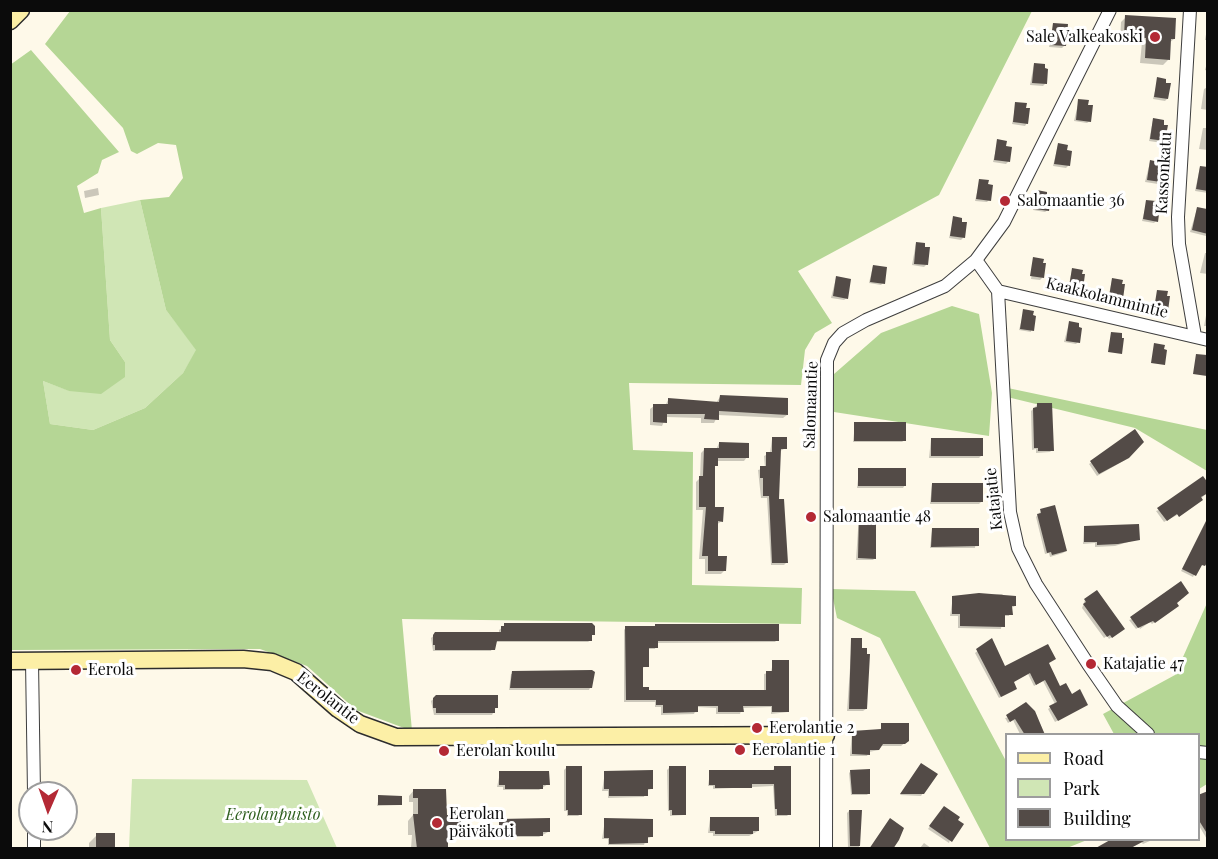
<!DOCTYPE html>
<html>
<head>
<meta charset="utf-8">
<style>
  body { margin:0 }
  #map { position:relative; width:1218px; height:859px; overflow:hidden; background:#fef9e9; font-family:"Playfair Display",serif }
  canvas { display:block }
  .frame { position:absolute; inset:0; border:12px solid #0b0b0b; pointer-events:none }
  .legend { position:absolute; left:1005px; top:733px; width:195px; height:108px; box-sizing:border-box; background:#fff; border:2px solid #9d9d9d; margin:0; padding:8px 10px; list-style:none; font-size:18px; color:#0b0b0b }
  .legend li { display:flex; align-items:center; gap:12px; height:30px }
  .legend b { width:30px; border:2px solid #9d9d9d }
  .north { position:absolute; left:18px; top:781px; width:60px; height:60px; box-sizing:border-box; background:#fff; border:2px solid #9d9d9d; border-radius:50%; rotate:182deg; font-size:16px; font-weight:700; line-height:24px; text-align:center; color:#0b0b0b }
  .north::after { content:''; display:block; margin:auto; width:21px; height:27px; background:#b42935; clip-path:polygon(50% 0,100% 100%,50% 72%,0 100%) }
</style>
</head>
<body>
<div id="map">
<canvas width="1218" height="859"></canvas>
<div class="frame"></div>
<ul class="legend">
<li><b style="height:8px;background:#fcefa6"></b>Road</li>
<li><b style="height:16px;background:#d0e6b5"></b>Park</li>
<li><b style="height:16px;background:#534b47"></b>Building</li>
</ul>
<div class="north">N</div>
</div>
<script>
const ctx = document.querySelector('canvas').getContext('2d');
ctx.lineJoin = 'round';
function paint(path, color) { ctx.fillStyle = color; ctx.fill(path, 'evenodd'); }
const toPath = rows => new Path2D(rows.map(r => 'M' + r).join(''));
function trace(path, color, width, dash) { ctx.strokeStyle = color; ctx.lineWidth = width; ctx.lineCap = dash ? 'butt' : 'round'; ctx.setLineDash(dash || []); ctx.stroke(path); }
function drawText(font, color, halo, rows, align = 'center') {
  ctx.font = font + ' "Playfair Display",serif'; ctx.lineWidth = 6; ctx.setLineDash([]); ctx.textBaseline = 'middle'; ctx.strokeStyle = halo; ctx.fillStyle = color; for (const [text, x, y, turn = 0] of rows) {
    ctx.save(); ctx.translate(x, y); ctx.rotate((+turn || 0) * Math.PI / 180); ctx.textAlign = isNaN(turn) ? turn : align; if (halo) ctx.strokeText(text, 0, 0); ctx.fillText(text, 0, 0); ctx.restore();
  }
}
paint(toPath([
  [140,200,166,310,197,350,183,373,145,408,93,430,50,424,43,381,70,391,125,362,110,340,101,208],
  [132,779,307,780,337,848,129,848]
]), '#d0e6b5');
paint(toPath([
  [70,11,1032,11,939,195,798,271,832,323,815,333,805,350,801,385,629,383,633,450,693,452,692,585,802,588,801,624,402,619,412,731,356,710,307,666,260,649,11,650,10,65,31,50,119,152,102,160,98,173,77,186,84,213,101,208,110,340,125,362,125,377,101,394,69,391,43,381,50,424,93,430,145,408,183,373,196,350,166,310,140,200,169,197,183,178,176,145,158,143,137,154,131,151,123,128,45,44],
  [952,306,979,314,992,393,989,436,834,412,834,374,881,333],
  [1003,387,1207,430,1207,471,1135,428,1003,396],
  [831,589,915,591,1006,761,1006,840,1087,840,1067,848,990,848,880,638,837,618],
  [1207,603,1207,784,1199,789,1198,734,1114,734,1103,714,1175,675]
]), '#b5d695');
paint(toPath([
  [1126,17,1174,39,1169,43,1168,60,1163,65,1140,63,1142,42,1120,41,1121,22],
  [1208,23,1208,40,1205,40],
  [1054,25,1065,45,1062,48,1049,47],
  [1208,59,1208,71,1205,70],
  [1034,64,1045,84,1043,86,1030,85],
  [1158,79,1167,99,1165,101,1153,99],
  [1208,87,1208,110,1201,109,1204,89],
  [1079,100,1090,121,1087,123,1074,121],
  [1016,104,1027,123,1025,126,1012,124],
  [1153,120,1164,141,1162,143,1149,141],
  [1203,128,1208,128,1208,150,1199,149],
  [998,141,1005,148,1008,162,1006,164,993,162],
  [1058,145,1065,151,1068,166,1066,168,1053,166],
  [1150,162,1160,182,1158,184,1145,182],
  [1200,167,1208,168,1208,193,1195,191],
  [980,180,989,200,987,202,975,201],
  [98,188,99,195,85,198,84,191],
  [1038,192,1048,210,1045,212,1033,210],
  [1147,201,1156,221,1154,223,1142,221],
  [1197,209,1208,218,1206,236,1190,232],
  [954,218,963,238,961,240,949,238],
  [916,243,927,264,924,267,912,265],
  [1205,253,1208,253,1208,274,1200,273],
  [1034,259,1042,278,1040,280,1031,279],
  [873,266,883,283,881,285,869,283],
  [1072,270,1082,289,1079,291,1068,289],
  [836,278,847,298,844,300,831,298],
  [1112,280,1122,299,1119,301,1108,299],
  [1158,291,1166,297,1165,313,1153,311],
  [1208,305,1208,326,1204,326],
  [1024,311,1032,316,1031,332,1019,330],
  [1069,323,1078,342,1076,344,1064,342],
  [720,397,787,415,783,418,718,415,714,423,701,423,701,418,666,417,662,426,650,425,650,409,654,406,665,406,668,400,716,403],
  [1037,405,1052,450,1050,452,1036,453,1036,449,1032,450,1031,411],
  [855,424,905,440,902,442,853,442],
  [1135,431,1125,460,1097,476,1089,464],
  [772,439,786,448,780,451,777,500,786,563,784,565,771,565,767,498,761,498,758,470,765,468,764,456,770,453],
  [931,439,981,456,979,458,929,458],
  [719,443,747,457,744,461,717,461,713,469,714,508,722,521,716,525,716,558,725,570,721,574,705,574,705,559,699,559,703,510,696,510,696,482,700,478,701,453,705,449,716,450],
  [859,470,905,485,903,488,857,488],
  [932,485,982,501,979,504,930,504],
  [1208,492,1192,507,1164,522,1156,511],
  [1041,511,1066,551,1063,553,1050,557,1049,553,1045,554,1036,517],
  [859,514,875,558,873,560,856,560],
  [1207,521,1204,565,1199,566,1193,577,1181,571],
  [1084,527,1138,539,1115,546,1095,547,1095,543,1083,544],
  [977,529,975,548,930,548,932,531],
  [1002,594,1015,606,1011,608,1009,616,1003,616,1001,629,958,628,958,616,950,616,953,597],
  [1085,600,1121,631,1109,639,1107,636,1104,638,1082,608],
  [1175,603,1175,608,1152,624,1150,622,1140,629,1139,627,1136,629,1129,620],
  [505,625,591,640,588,642,495,642,491,651,433,651,431,638,436,634,499,633,499,630],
  [626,627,777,640,775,642,657,643,655,649,647,649,647,666,642,668,642,688,648,692,764,691,764,674,771,672,773,662,788,712,771,714,771,707,742,708,740,714,716,714,716,708,697,707,694,714,661,715,661,707,655,707,655,702,624,702,624,630],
  [852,639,866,709,863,711,847,711],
  [991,640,1005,668,1047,664,1060,688,1084,706,1055,722,1048,709,1055,704,1043,681,1034,686,1028,674,1012,682,1013,691,999,698,975,653],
  [592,672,593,682,589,690,509,690,511,674],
  [436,697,496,707,492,715,434,715,431,701],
  [1034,712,1045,734,1020,734,1013,720,1008,723,1005,718],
  [882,725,907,741,901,746,881,746,879,750,869,752,867,756,850,756,852,732,880,731],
  [775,767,789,814,787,816,775,816,773,786,713,789,713,786,708,786,710,772,772,772],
  [920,767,923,793,921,796,900,795],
  [566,768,581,814,578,816,567,816,567,811,564,811,564,770],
  [669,768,684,768,686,813,684,815,670,816,670,811,668,811,667,770],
  [851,771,869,793,867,795,851,795,849,773],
  [605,772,651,789,646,791,644,797,608,798,608,791,602,791],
  [500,773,548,784,539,790,503,790,503,787,497,787],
  [414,790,460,831,454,837,447,837,447,848,411,848,412,835,408,835,408,821,413,815,413,802,409,802,409,796],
  [1208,793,1208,841,1198,824,1198,797],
  [379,797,400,805,377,806],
  [942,810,956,821,949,843,928,829],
  [849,811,859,824,859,848,848,848,847,813],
  [710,819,758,831,749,836,713,836,713,833,708,833],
  [500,820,548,832,539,837,504,837,504,834,498,834],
  [605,820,651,837,646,839,644,845,608,845,608,839,602,839],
  [97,835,113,848,89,848,89,843],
  [1113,840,1152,840,1143,844,1141,842,1131,848,1097,848],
  [924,843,931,848,920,848]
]), '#0003');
paint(toPath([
  [1125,15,1176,18,1175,39,1171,39,1170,60,1145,58,1146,38,1124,37],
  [1053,23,1068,24,1066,46,1050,45],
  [1034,63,1045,64,1045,68,1048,69,1047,84,1032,83],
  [1157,77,1166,79,1166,83,1171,83,1168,99,1154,97],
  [1078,99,1089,100,1088,105,1093,105,1091,122,1076,120],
  [1015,102,1027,103,1026,108,1030,108,1028,124,1013,122],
  [1153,118,1164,120,1164,125,1168,125,1165,141,1150,139],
  [997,139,1007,141,1006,146,1012,147,1010,162,994,160],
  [1058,143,1068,145,1067,150,1072,151,1070,166,1054,164],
  [1150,160,1159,162,1158,166,1164,166,1161,182,1147,180],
  [1200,166,1208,167,1208,191,1196,189],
  [979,179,989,180,988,184,993,185,991,201,976,199],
  [1037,190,1047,192,1047,196,1051,196,1049,211,1035,209],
  [1146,200,1156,201,1155,205,1160,206,1158,222,1143,219],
  [1197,207,1207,209,1208,234,1192,230],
  [953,216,962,218,962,222,967,222,965,238,950,236],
  [916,242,925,243,925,247,930,247,928,265,914,264],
  [1033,257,1044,259,1043,263,1046,263,1044,278,1030,276],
  [873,265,887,267,885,284,870,282],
  [1072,268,1083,270,1082,274,1085,274,1083,289,1069,287],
  [836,276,851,279,848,299,833,296],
  [1112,278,1123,280,1122,284,1125,284,1123,299,1109,297],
  [1157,290,1168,291,1167,296,1170,296,1168,311,1154,309],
  [1023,309,1034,311,1033,315,1036,316,1034,331,1020,329],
  [1069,321,1079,323,1079,327,1082,328,1080,343,1066,341],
  [1111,332,1122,333,1122,338,1124,338,1122,354,1108,352],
  [1154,343,1165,345,1164,349,1167,350,1165,365,1151,363],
  [1196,354,1207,355,1207,376,1193,374],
  [720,395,788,398,788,415,719,411,719,420,704,419,705,414,667,414,667,423,653,422,653,404,668,404,668,398,719,402],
  [1037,403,1052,403,1054,451,1038,451,1038,448,1034,448,1033,408,1037,407],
  [854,422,906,422,906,441,854,441],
  [1135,429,1144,442,1129,458,1099,474,1090,461],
  [772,437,787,437,787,449,781,449,779,499,784,499,788,563,772,563,769,496,763,496,763,478,760,478,760,466,766,466,766,452,772,452],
  [931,438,983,438,983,456,931,456],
  [719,442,749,443,749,458,718,458,718,466,715,466,715,507,724,507,723,522,718,521,718,556,727,556,726,571,708,571,708,556,702,556,706,507,699,507,699,476,703,476,704,448,719,448],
  [858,468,906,468,906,486,858,486],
  [1203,476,1208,483,1208,493,1201,497,1203,500,1179,517,1177,514,1167,521,1157,508],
  [932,483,983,483,983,502,931,502],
  [1055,505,1067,551,1052,555,1051,552,1047,553,1037,514,1041,513,1040,509],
  [859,513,876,513,876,559,858,558],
  [1208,517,1208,561,1205,566,1202,565,1196,576,1182,569],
  [1139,524,1140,540,1118,544,1097,545,1097,542,1084,542,1084,526],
  [932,528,979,528,979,546,931,547],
  [1181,581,1189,593,1177,603,1179,606,1155,623,1153,621,1138,628,1130,617],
  [1097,590,1125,629,1112,638,1110,635,1107,637,1083,604,1086,602,1084,599],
  [979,593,1016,596,1016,606,1012,606,1013,615,1005,615,1005,627,960,626,960,614,952,614,952,596],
  [504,623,592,623,595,626,595,635,592,635,592,641,497,641,495,650,435,650,435,645,433,645,433,635,435,632,501,632,501,626,504,626],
  [655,624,779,624,779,641,658,641,658,648,649,648,649,667,643,667,643,687,649,687,649,690,766,690,766,671,772,671,772,660,789,660,789,712,772,712,772,706,743,706,744,712,718,712,718,706,698,706,698,712,663,713,663,705,656,705,656,700,626,700,625,626,655,626],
  [851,638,862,638,862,648,867,648,867,654,870,654,867,709,849,709],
  [992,638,1005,666,1048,644,1056,659,1049,663,1060,686,1066,683,1072,694,1080,689,1088,705,1058,721,1049,706,1057,702,1045,680,1036,685,1030,673,1014,682,1017,689,1001,697,976,649],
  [592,670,595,672,592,688,510,688,512,671],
  [436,695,498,695,498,708,495,708,495,713,436,713,436,708,433,708,433,698],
  [1026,702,1035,711,1045,735,1025,735,1015,719,1010,722,1006,715],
  [881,723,909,723,909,741,905,744,883,744,879,750,870,750,870,755,852,754,852,731,881,729],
  [921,763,938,774,924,794,900,794],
  [566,766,582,766,582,815,568,815,568,810,566,810],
  [669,766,686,766,686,815,672,815,672,810,669,810],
  [774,766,791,766,791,815,777,815,777,809,775,809,774,784,752,784,752,788,715,788,715,785,709,785,709,770,774,770],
  [870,769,870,794,852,794,850,770],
  [653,770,653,789,648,789,648,796,609,796,609,789,604,789,604,771],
  [499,771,549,771,550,785,543,785,543,789,505,789,505,785,499,785],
  [413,789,446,789,447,815,461,815,461,832,448,832,448,849,417,849,413,814,418,814,418,798,413,798],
  [1208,791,1208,835,1198,819,1198,795],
  [378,795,402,796,402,805,378,805],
  [944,806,960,817,958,820,964,824,952,842,929,826],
  [849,810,862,810,860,846,850,846],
  [710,817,759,817,759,831,753,831,753,834,715,834,715,831,710,831],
  [550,818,550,832,543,832,543,836,505,836,505,832,499,832,499,819],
  [604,818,653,819,653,837,648,837,648,843,609,844,609,838,604,838],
  [890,818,904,828,899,840,893,849,869,849],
  [96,833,115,833,115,849,96,849],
  [1110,840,1146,840,1129,849,1094,849]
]), '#534b47');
const street = toPath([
  [1190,10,1178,217,1179,244,1195,336],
  [976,260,998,291,1010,512,1018,548,1036,584,1088,664,1117,706,1148,734],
  [998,291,1208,340],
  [32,661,34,793],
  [1198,752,1208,753],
  [34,848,34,829],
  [826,848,827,360,834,343,843,333,866,320,945,286,976,260,1004,222,1110,10]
]);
const secondary = toPath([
  [10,21,21,10],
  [10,661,243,659,272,662,296,672,338,709,360,724,396,737,826,735]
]);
trace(street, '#3e3e3e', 14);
trace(secondary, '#2d2d2d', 19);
trace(street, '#fff', 12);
trace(secondary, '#fcefa6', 16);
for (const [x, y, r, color] of [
  [1155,37,6,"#b42935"],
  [1005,201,6,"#b42935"],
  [811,517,6,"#b42935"],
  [1091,664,6,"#b42935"],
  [76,670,6,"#b42935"],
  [757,728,6,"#b42935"],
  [740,750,6,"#b42935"],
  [444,751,6,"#b42935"],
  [437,823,6,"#b42935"]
]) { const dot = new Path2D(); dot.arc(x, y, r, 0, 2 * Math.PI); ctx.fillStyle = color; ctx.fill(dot); trace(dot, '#fff', 2); }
drawText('16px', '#0b0b0b', '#fff', [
  ["Sale Valkeakoski",1143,37,"right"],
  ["Salomaantie 36",1017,201],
  ["Salomaantie 48",823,517],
  ["Katajatie 47",1103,664],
  ["Eerola",88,670],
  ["Eerolantie 2",769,728],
  ["Eerolantie 1",752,750],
  ["Eerolan koulu",456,751],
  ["Eerolan",449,814],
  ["päiväkoti",449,832]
], 'left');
drawText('16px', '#0b0b0b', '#fff', [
  ["Kassonkatu",1164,173,-87],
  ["Kaakkolammintie",1107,298,14],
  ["Salomaantie",811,405,-88],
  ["Katajatie",994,499,-96],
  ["Eerolantie",328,698,38]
]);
drawText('italic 16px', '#2e5f1e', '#fff', [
  ["Eerolanpuisto",273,815]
]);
</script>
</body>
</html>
